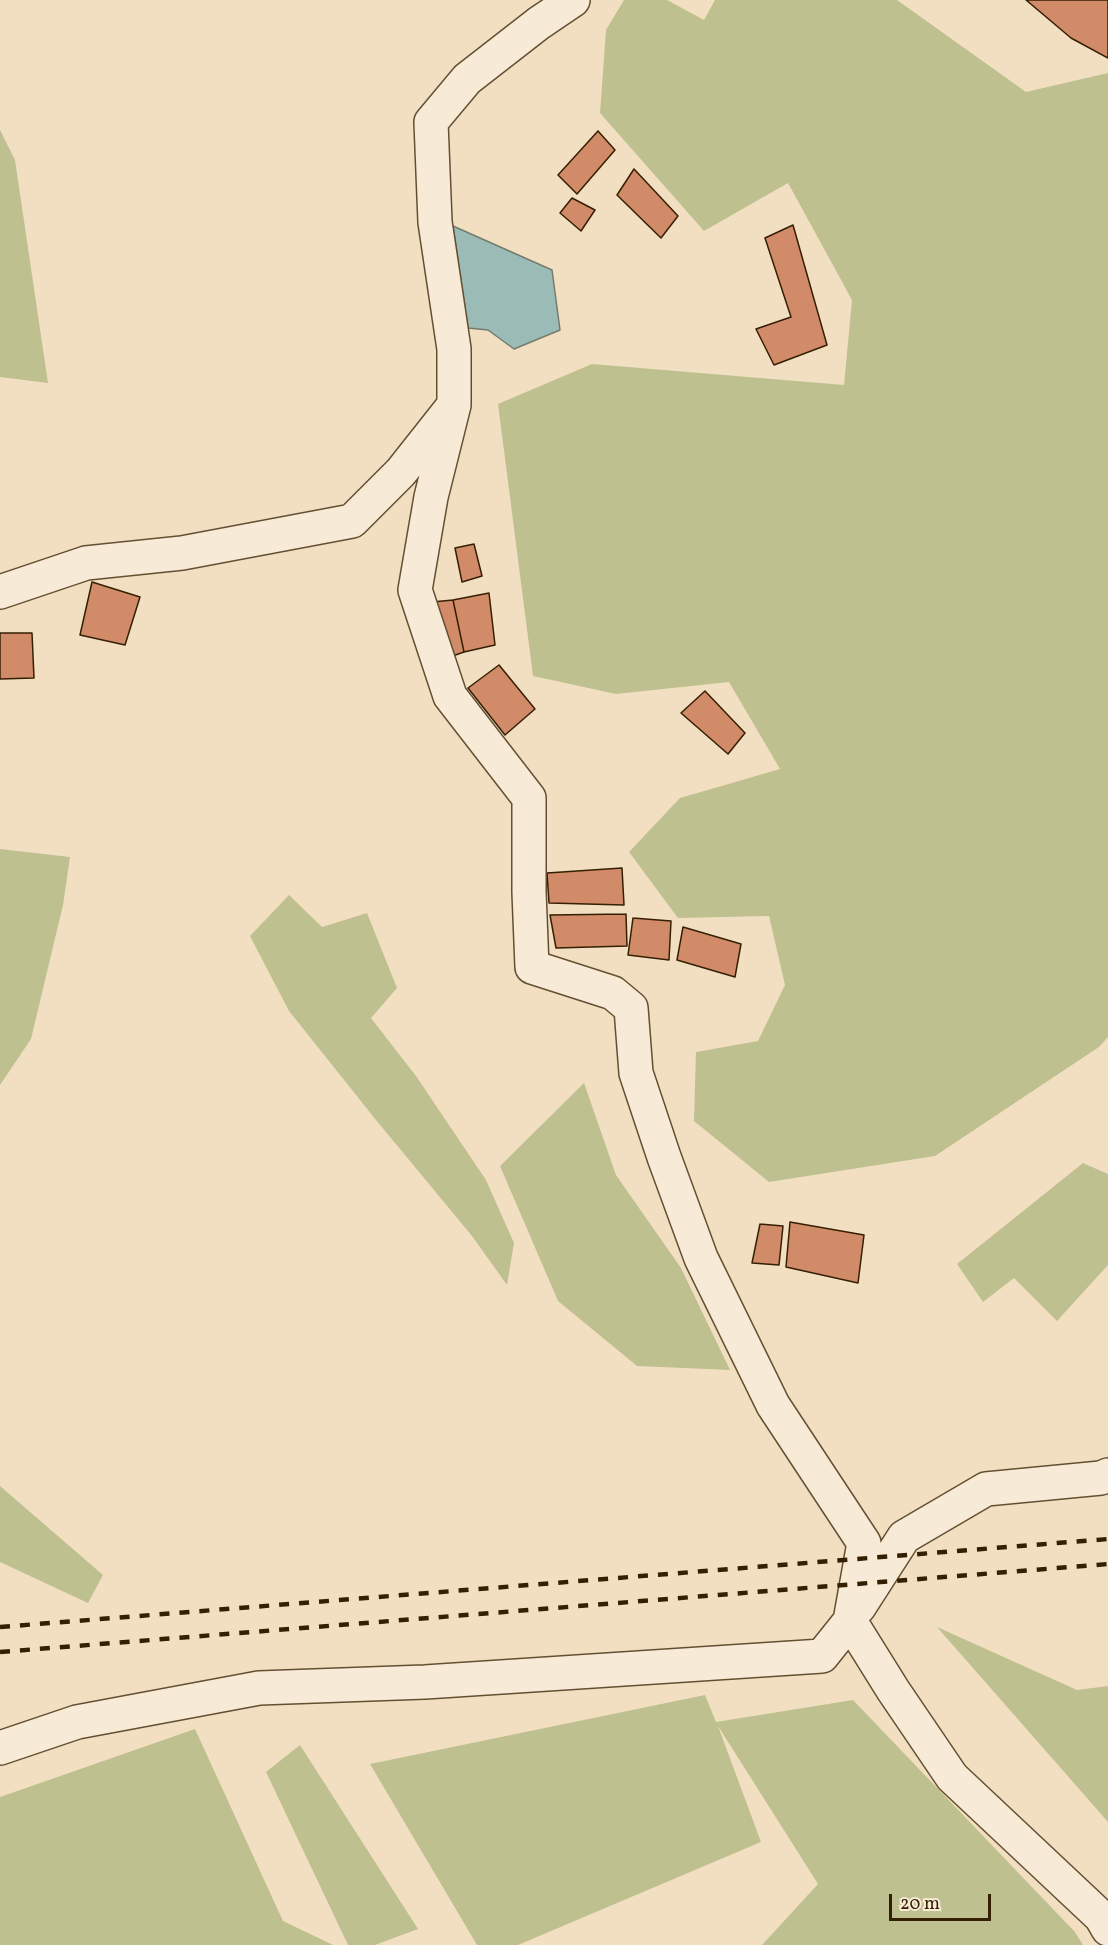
<!DOCTYPE html>
<html>
<head>
<meta charset="utf-8">
<style>
  body { margin:0 }
  #map { position:relative; width:1108px; height:1945px; overflow:hidden; background:#f2dfc2; font-family:Vollkorn,serif }
  canvas { display:block }
  .scale { position:absolute; left:889px; top:1894px; width:102px; height:27px; box-sizing:border-box; border:3px solid #351f02; border-top:0; padding-left:8px; font-size:18px; line-height:21px; white-space:nowrap; color:#351f02; -webkit-text-stroke:4px #f7ead7; paint-order:stroke }
</style>
</head>
<body>
<div id="map">
<canvas width="1108" height="1945"></canvas>
<div class="scale">20 m</div>
</div>
<script>
const ctx = document.querySelector('canvas').getContext('2d');
ctx.lineJoin = 'round';
function paint(path, color) { ctx.fillStyle = color; ctx.fill(path, 'evenodd'); }
const toPath = rows => new Path2D(rows.map(r => 'M' + r).join(''));
function trace(path, color, width, dash) { ctx.strokeStyle = color; ctx.lineWidth = width; ctx.lineCap = dash ? 'butt' : 'round'; ctx.setLineDash(dash || []); ctx.stroke(path); }
paint(toPath([
  [624,0,667,0,704,20,715,0,897,0,1026,92,1108,73,1108,1037,1099,1047,935,1156,769,1182,694,1121,696,1052,758,1041,785,985,769,916,678,918,629,852,680,798,780,769,729,682,616,694,533,676,498,404,592,364,844,385,852,300,788,183,704,231,600,113,606,30],
  [0,130,15,160,48,383,0,377],
  [0,849,70,857,63,905,31,1039,0,1085],
  [289,895,322,927,367,913,397,988,371,1018,416,1076,486,1180,514,1243,507,1285,472,1236,376,1120,289,1011,250,936],
  [584,1083,616,1175,681,1268,730,1370,637,1366,558,1301,500,1166],
  [1083,1163,1108,1174,1108,1265,1057,1321,1014,1278,983,1302,957,1264],
  [0,1486,103,1575,88,1603,0,1562],
  [937,1627,1077,1690,1108,1686,1108,1822],
  [705,1695,716,1722,853,1700,1075,1932,1083,1945,762,1945,818,1884,718,1726,761,1842,518,1945,477,1945,370,1764],
  [195,1729,283,1921,333,1945,0,1945,0,1797],
  [300,1745,418,1929,375,1945,348,1945,266,1772]
]), '#bfc08f');
const water = toPath([
  [453,226,552,270,560,330,514,349,488,330,468,328,453,226]
]);
paint(water, '#9bbcb6');
trace(water, '#727d6e', 1.5);
const building = toPath([
  [1026,0,1108,0,1108,58,1071,38,1026,0],
  [598,131,615,150,577,194,558,175,598,131],
  [634,169,678,216,661,238,617,195,634,169],
  [572,198,595,210,581,231,560,213,572,198],
  [793,225,827,345,774,365,756,329,791,317,765,238,793,225],
  [474,544,482,576,462,582,455,548,474,544],
  [92,582,140,597,125,645,80,635,92,582],
  [489,593,495,645,464,652,453,600,489,593],
  [453,600,464,652,447,658,432,602,453,600],
  [0,633,32,633,34,678,0,679,0,633],
  [499,665,535,709,505,735,468,688,499,665],
  [705,691,745,733,728,754,681,713,705,691],
  [622,868,624,905,549,903,547,873,622,868],
  [626,914,627,946,556,948,550,915,626,914],
  [633,918,671,921,669,960,628,955,633,918],
  [683,927,741,944,735,977,677,960,683,927],
  [790,1222,864,1235,858,1283,786,1267,790,1222],
  [760,1224,783,1226,779,1265,752,1263,760,1224]
]);
paint(building, '#d18b68');
trace(building, '#351f02', 1.5);
const tertiary = toPath([
  [454,405,431,497,415,590,450,696,529,798,529,892,532,967,613,993,631,1008,636,1073,664,1157,701,1258,773,1405,864,1543,850,1621],
  [0,592,86,563,182,553,352,521,401,472,454,405,454,349,435,222,431,122,467,79,539,23,573,0],
  [859,1607,904,1537,986,1489,1101,1478,1108,1475],
  [0,1748,77,1722,259,1688,425,1682,822,1656,850,1621,893,1690,952,1777,1101,1917,1108,1929]
]);
trace(tertiary, '#644f32', 36);
trace(tertiary, '#f7ead7', 33);
trace(toPath([
  [0,1627,1108,1539],
  [0,1652,1108,1564]
]), '#351f02', 4.5, [10, 10]);
</script>
</body>
</html>
